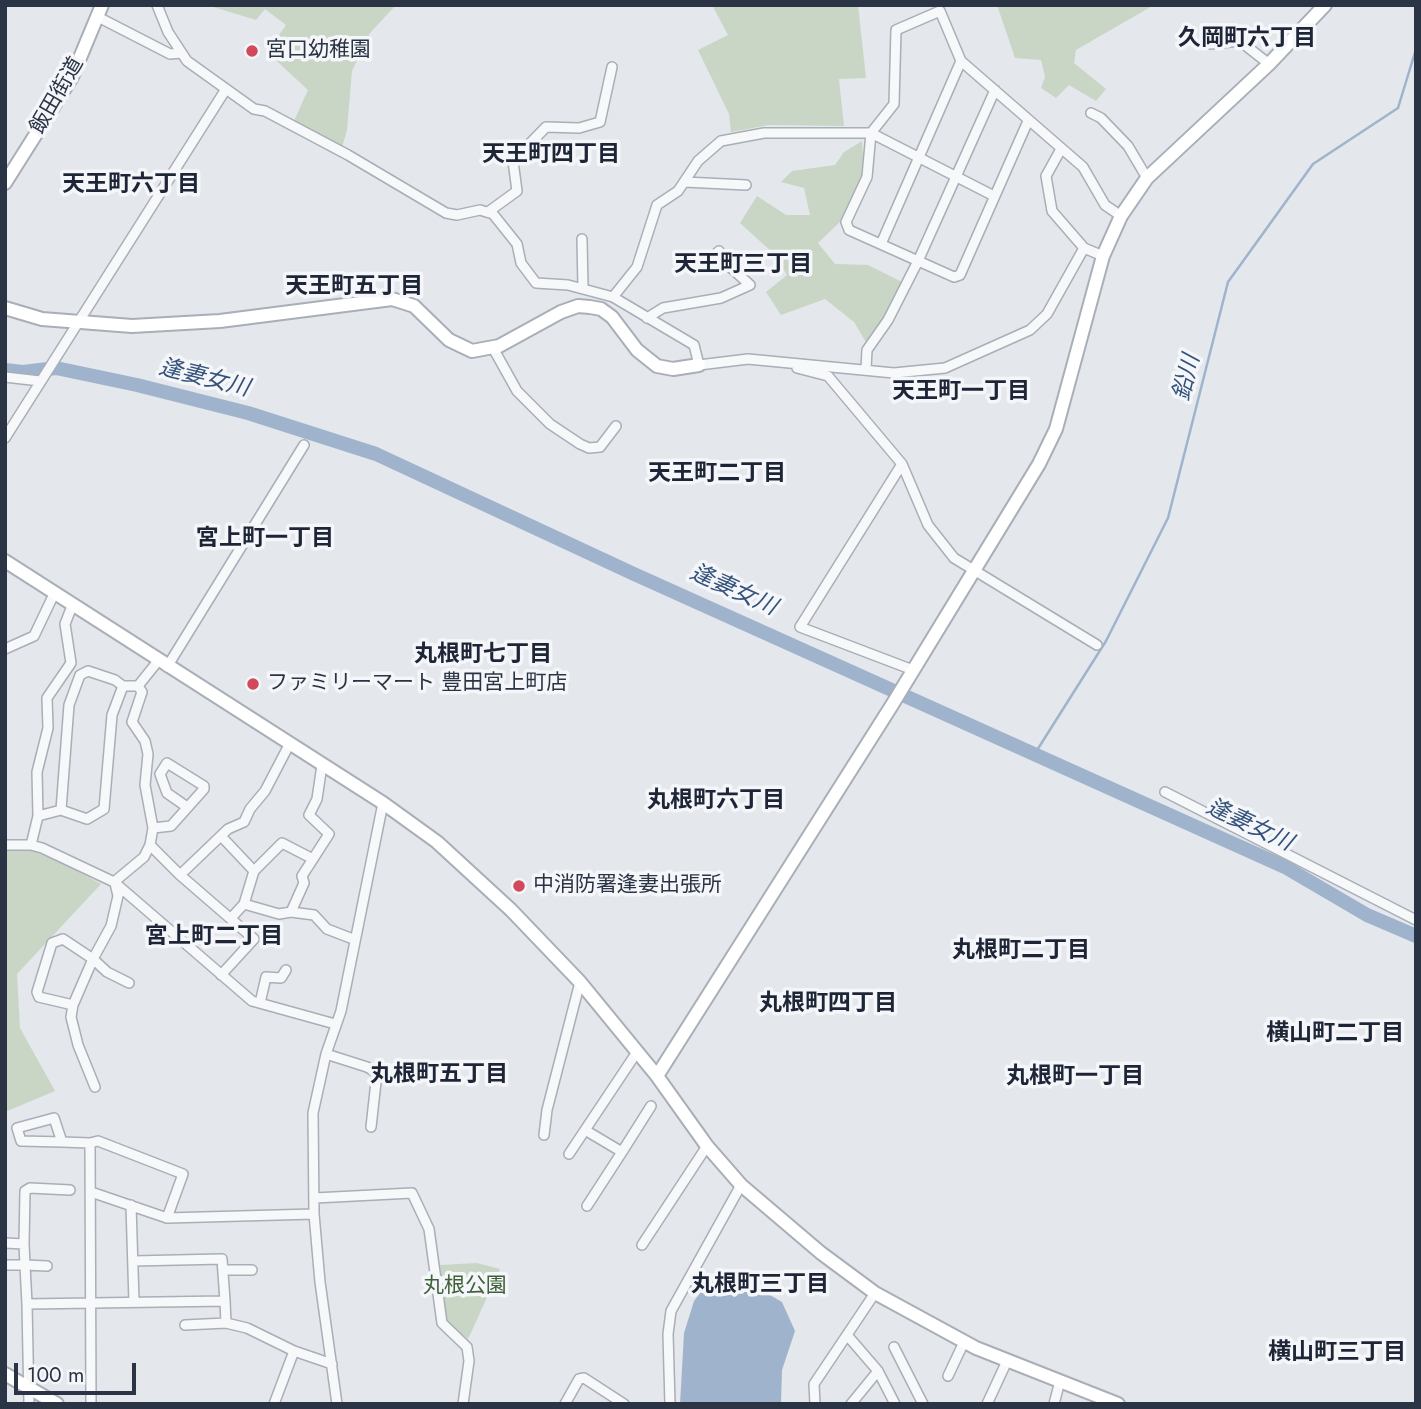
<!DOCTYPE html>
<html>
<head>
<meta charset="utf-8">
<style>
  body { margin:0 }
  #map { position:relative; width:1421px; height:1409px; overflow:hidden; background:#e4e7ec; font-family:Jost,sans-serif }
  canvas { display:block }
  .frame { position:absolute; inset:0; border:7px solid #2b3445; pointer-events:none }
  .scale { position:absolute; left:14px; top:1363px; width:122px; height:32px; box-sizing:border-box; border:4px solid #2b3445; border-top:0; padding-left:9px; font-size:21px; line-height:24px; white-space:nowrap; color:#2b3445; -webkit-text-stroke:5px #f4f6f9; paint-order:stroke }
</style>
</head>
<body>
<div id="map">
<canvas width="1421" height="1409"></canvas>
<div class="frame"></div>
<div class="scale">100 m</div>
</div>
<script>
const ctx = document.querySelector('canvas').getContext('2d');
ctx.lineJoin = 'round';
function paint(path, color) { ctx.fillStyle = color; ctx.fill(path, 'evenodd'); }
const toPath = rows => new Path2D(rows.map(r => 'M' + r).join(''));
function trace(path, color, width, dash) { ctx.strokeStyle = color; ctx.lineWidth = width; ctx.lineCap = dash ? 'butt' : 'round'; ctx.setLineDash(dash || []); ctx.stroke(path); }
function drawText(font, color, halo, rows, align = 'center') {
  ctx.font = font + ' Jost,"Noto Sans JP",sans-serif'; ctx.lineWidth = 7; ctx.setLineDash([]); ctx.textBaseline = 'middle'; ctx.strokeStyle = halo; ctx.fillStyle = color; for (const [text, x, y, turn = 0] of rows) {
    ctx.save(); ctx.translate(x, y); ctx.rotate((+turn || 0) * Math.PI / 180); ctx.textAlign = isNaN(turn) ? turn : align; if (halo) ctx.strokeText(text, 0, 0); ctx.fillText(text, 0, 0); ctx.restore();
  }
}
paint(toPath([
  [207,5,396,5,370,33,352,71,347,130,341,151,294,121,308,90,267,52,286,25,265,9,256,20],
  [712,5,858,5,866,78,839,79,844,126,769,125,731,132,729,114,698,50,728,35],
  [997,5,1154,5,1076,50,1074,63,1106,89,1096,101,1069,85,1056,98,1041,88,1045,77,1041,60,1015,58],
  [862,141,864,172,842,220,818,243,835,264,868,265,904,283,886,320,867,344,854,322,825,299,781,315,766,292,787,275,773,253,740,223,757,196,786,215,810,215,804,188,781,182,792,171,835,165,844,152],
  [23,847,67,865,101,884,17,974,20,1028,55,1091,5,1112,5,849],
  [477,1263,500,1269,468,1339,447,1322,440,1265]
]), '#c9d6c5');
paint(toPath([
  [732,1273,782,1302,795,1331,782,1370,781,1404,680,1404,684,1333,694,1301,714,1275]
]), '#9fb4cc');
trace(toPath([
  [1034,755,1106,641,1168,518,1228,282,1313,164,1398,108,1416,49]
]), '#9fb4cc', 2.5);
trace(toPath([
  [5,370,23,372,56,368,137,385,248,413,376,454,634,574,1285,867,1367,915,1416,936]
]), '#9fb4cc', 14);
const street = toPath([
  [157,5,168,32,187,61,254,109,265,111,348,155,446,213,457,215,480,210,493,214,517,244,521,263,536,283,568,285,613,297,694,345,699,365,748,359,894,373,945,368,1030,330,1047,314,1084,248,1103,256],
  [98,17,170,54,181,53],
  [1210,44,1240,41,1269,64],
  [1091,113,1101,118,1128,146,1147,178],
  [1028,121,960,275,954,277,849,230,846,222,867,177,871,133,894,104,896,30,940,11,961,61,1083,167,1105,205,1121,216],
  [1061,149,1046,176,1052,211,1084,248],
  [685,182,746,185],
  [488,212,517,191,513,161,546,127,579,128,600,122,612,67],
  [582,239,583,288],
  [881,244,961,61],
  [613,297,637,267,657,205,678,191,698,161,721,141,764,133,871,133,994,196],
  [647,318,663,308,721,298,750,285,716,254,719,251],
  [493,348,517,391,550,424,580,444,589,448,600,447,616,426],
  [797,368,828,376,902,464,928,525,954,558,1097,645],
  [866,369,867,350,888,320,918,261,995,90],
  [5,377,40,381],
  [5,438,226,89],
  [902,464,800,627,913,670],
  [5,649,34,636,54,594],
  [167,667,304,445],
  [138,686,142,692,132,722,145,741,148,754,145,785,153,828],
  [322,765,317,799,309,815,329,834,302,876,304,883,291,912,314,915,327,929,353,939],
  [1165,792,1416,920],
  [61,810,69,705,80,675,88,671,115,680,123,686,138,686,158,661],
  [38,816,61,810,87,819,104,809,112,715,123,686],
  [221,836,254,871,244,904,231,918],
  [5,845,31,845,42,848,114,882,252,1001,335,1024],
  [31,845,38,816,37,772,48,728,47,698,71,663,65,624,72,606],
  [150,845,153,828,171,826,204,789,204,786,167,763,160,774,167,793,187,807],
  [254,871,282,843,313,859],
  [180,875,254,939,221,975],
  [114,882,144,857,150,845,180,875,228,829,244,822,250,809,265,791,289,745],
  [244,904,279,914,291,912],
  [260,1003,266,977,281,978,286,970],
  [73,1005,39,997,37,992,52,943,63,939,93,959,111,926,118,896,115,883],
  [326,1054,367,1067,377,1073,371,1127],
  [95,1087,78,1045,71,1017,73,1005,93,959,107,972,129,983],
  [544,1135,547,1110,580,982],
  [62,1142,54,1118,17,1128,21,1141,62,1142,90,1143],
  [622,1152,651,1106],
  [569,1154,585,1130],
  [91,1192,167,1218,314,1214],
  [315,1198,412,1193,429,1229,442,1323,467,1347,469,1361,463,1404],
  [131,1205,134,1302],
  [587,1206,622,1152,585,1130,637,1052],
  [5,1243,24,1244,25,1265,47,1266],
  [24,1244,25,1191,30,1188,70,1190],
  [642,1245,707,1146],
  [133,1261,222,1259,225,1301],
  [5,1265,25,1265,27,1304],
  [224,1270,252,1270],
  [185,1325,226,1323],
  [847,1335,878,1371,895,1404],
  [894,1347,923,1404],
  [948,1376,964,1342],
  [29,1404,27,1304,225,1301,226,1323,247,1328,294,1351,332,1364],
  [91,1404,90,1143,98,1141,183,1174,167,1218],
  [274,1404,294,1351],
  [337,1404,320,1282,314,1214,313,1113,326,1054,341,1011,383,803],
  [565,1404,579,1379,584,1378,624,1404],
  [670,1404,668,1334,671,1311,741,1185],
  [815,1404,814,1384,875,1293],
  [851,1404,878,1371],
  [987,1404,1007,1361],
  [1054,1404,1060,1381]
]);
const secondary = toPath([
  [5,183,72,77,102,5],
  [5,308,42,319,132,326,220,321,392,299,414,306,449,340,472,351,499,346,561,312,578,306,590,307,601,309,612,317,637,350,657,366,673,369,699,365],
  [5,561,383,803,437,842,511,910,580,982,657,1076,707,1146,741,1185,821,1253,875,1293,976,1348,1118,1404],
  [657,1076,892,705,1039,464,1056,429,1103,256,1121,216,1147,178,1269,64,1325,5],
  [5,1374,57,1404]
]);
trace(street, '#a9aeb7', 12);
trace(secondary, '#a9aeb7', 16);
trace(street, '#f7f8fa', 9);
trace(secondary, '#fff', 12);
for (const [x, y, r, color] of [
  [252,51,7,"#d1495b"],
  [253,684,7,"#d1495b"],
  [519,886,7,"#d1495b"]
]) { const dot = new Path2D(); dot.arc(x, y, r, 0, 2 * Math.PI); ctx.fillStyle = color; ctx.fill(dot); trace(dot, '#f4f6f9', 2.5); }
drawText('21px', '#2b3445', '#f4f6f9', [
  ["宮口幼稚園",266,51],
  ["ファミリーマート 豊田宮上町店",267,684],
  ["中消防署逢妻出張所",533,886]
], 'left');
drawText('21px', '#2b3445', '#f4f6f9', [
  ["飯田街道",58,96,-60]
]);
drawText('21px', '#3f6138', '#f4f6f9', [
  ["丸根公園",465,1287]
]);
drawText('bold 23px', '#1d2536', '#f4f6f9', [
  ["久岡町六丁目",1247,39],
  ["天王町四丁目",551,155],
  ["天王町六丁目",131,185],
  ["天王町三丁目",743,265],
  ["天王町五丁目",354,287],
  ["天王町一丁目",961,392],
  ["天王町二丁目",717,474],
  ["宮上町一丁目",265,539],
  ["丸根町七丁目",483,655],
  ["丸根町六丁目",716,801],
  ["宮上町二丁目",214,937],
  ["丸根町二丁目",1021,951],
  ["丸根町四丁目",828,1004],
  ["横山町二丁目",1335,1034],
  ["丸根町五丁目",439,1075],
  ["丸根町一丁目",1075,1077],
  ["丸根町三丁目",760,1285],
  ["横山町三丁目",1337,1353]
]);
drawText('italic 23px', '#34527a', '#f4f6f9', [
  ["鉛川",1188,378,-76],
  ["逢妻女川",204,379,14],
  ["逢妻女川",733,591,24],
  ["逢妻女川",1249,826,25]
]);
</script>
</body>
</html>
